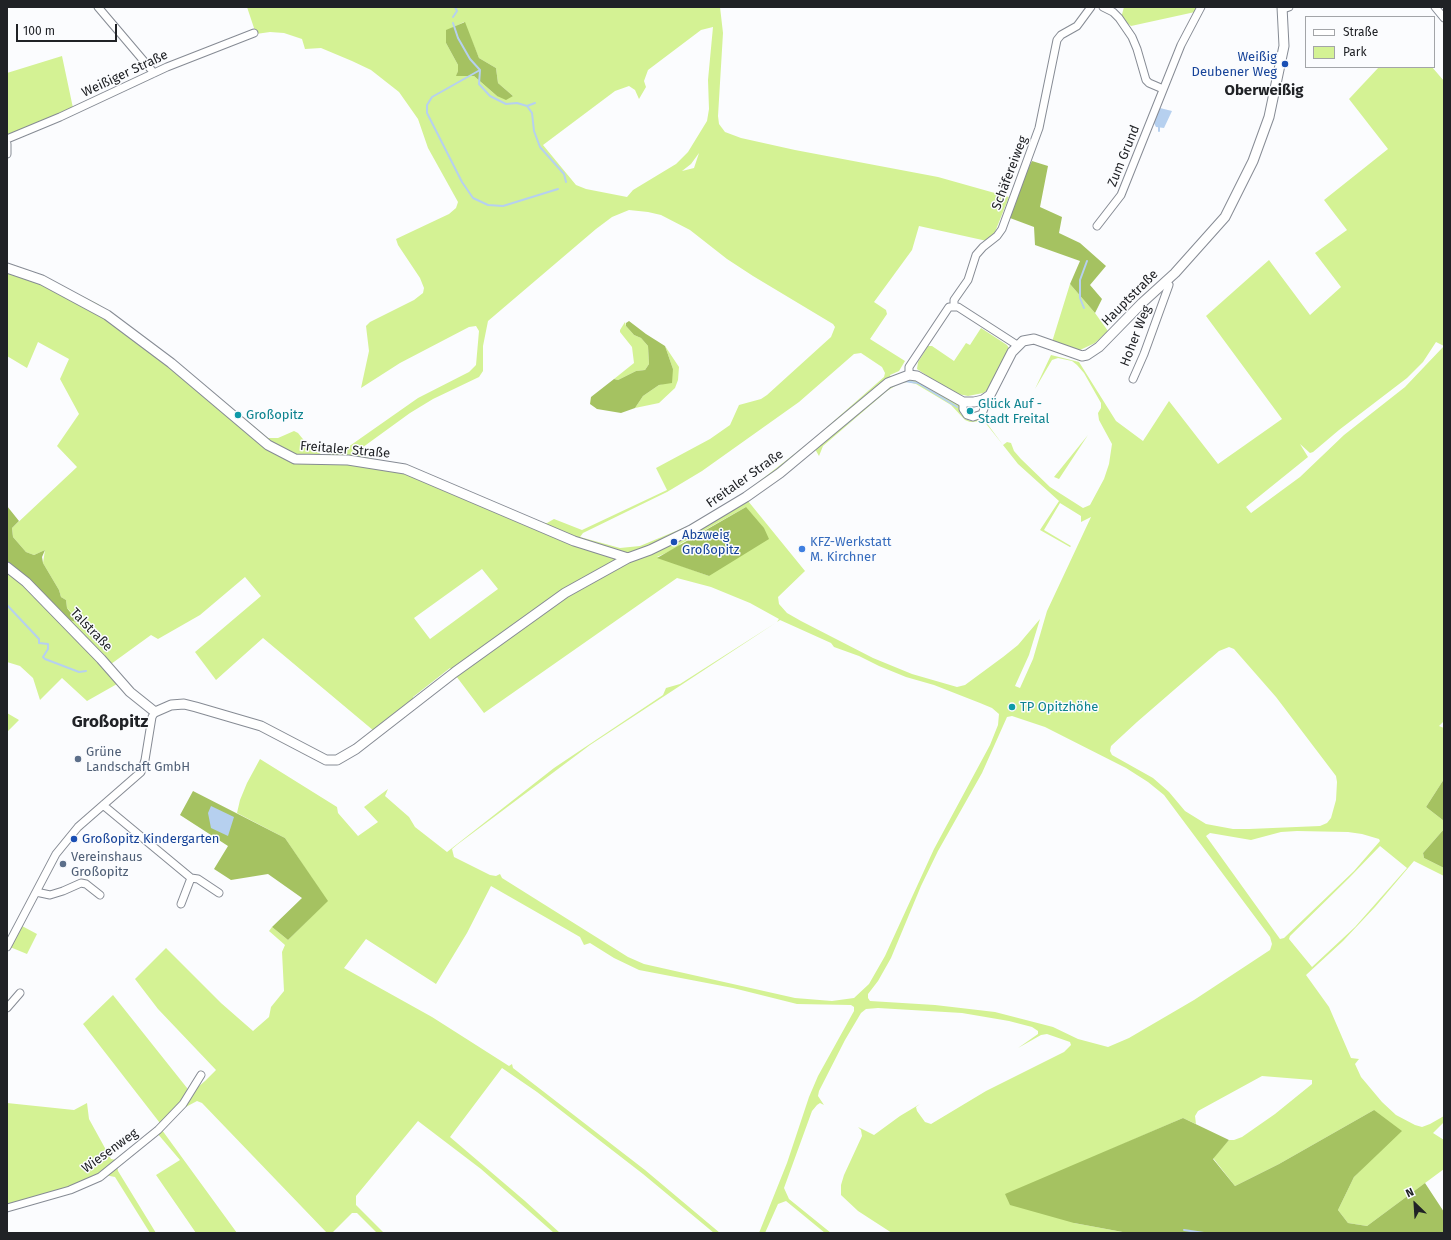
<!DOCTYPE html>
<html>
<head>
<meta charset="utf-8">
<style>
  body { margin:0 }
  #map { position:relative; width:1451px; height:1240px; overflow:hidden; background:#fbfcfe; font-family:"Fira Sans",sans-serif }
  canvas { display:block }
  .frame { position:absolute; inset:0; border:8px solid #202226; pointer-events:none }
  .legend { position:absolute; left:1305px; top:16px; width:130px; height:52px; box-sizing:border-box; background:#fbfcfe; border:1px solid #a3a5a8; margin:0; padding:5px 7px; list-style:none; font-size:12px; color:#202226 }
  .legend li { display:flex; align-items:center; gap:8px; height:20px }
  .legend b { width:20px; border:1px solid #a3a5a8 }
  .north { position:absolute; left:1395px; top:1184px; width:40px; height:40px; -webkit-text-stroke:3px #fbfcfe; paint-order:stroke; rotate:335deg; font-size:11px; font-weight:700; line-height:16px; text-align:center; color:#202226 }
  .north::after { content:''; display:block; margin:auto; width:14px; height:18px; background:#202226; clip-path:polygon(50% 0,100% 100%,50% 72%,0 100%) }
  .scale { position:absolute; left:16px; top:24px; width:101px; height:18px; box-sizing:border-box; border:2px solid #202226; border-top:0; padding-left:5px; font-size:12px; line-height:14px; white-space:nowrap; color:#202226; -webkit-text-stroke:3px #fbfcfe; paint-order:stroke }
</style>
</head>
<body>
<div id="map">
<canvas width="1451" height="1240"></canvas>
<div class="frame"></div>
<ul class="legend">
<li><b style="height:5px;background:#fff"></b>Straße</li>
<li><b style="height:11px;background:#d4f294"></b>Park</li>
</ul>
<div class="north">N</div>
<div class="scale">100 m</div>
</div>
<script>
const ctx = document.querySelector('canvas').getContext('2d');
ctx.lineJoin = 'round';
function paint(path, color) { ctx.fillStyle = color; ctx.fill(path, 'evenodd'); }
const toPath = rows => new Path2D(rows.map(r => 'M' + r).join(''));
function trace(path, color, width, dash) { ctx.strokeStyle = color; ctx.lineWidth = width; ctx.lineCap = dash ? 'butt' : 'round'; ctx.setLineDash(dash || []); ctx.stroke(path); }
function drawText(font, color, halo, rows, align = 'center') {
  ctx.font = font + ' "Fira Sans",sans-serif'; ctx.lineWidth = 3; ctx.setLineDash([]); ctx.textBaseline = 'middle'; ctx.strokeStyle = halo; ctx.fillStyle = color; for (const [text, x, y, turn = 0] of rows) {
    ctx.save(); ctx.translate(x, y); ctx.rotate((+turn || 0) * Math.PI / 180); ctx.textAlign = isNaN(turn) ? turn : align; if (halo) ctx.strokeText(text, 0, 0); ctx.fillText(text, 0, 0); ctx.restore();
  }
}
paint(toPath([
  [247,7,720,7,723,33,718,116,719,124,725,132,741,138,795,150,938,177,1009,197,995,232,987,241,919,226,912,250,874,302,886,310,887,314,870,339,905,361,899,371,890,375,893,383,913,379,958,402,961,414,965,419,971,421,983,418,1003,445,1007,442,1011,443,1014,451,1021,459,1050,487,1083,508,1090,505,1104,479,1109,464,1112,444,1099,420,1098,413,1101,408,1101,403,1084,373,1077,365,1072,361,1058,358,1052,360,1035,389,1051,355,1079,362,1116,421,1143,441,1169,401,1218,464,1282,419,1206,316,1269,260,1310,315,1341,287,1315,253,1347,230,1324,200,1388,149,1349,99,1379,67,1432,67,1444,81,1444,721,1439,726,1444,728,1444,779,1426,807,1444,821,1444,829,1423,853,1424,858,1444,868,1444,876,1414,861,1375,907,1343,941,1306,975,1329,1007,1351,1058,1359,1059,1355,1064,1361,1077,1382,1102,1396,1115,1415,1125,1422,1127,1430,1124,1444,1116,1444,1122,1433,1133,1444,1140,1444,1169,1367,1226,1348,1223,1338,1210,1354,1177,1376,1154,1374,1110,1279,1164,1235,1186,1213,1158,1229,1140,1234,1140,1242,1137,1275,1114,1312,1084,1312,1080,1262,1076,1198,1111,1195,1116,1196,1124,1183,1118,1082,1162,1074,1223,1128,1233,892,1233,858,1211,841,1195,841,1185,844,1175,862,1136,861,1130,858,1127,874,1135,900,1116,920,1104,916,1107,917,1111,925,1122,931,1124,986,1091,1064,1052,1071,1045,1070,1042,1047,1034,1041,1035,1018,1048,1038,1034,1038,1031,1032,1027,1009,1021,962,1013,878,1008,866,1009,861,1013,845,1040,819,1091,818,1096,824,1105,820,1103,817,1105,812,1111,784,1188,789,1199,831,1233,825,1233,786,1201,778,1204,765,1233,759,1233,787,1163,809,1097,818,1076,854,1011,854,1007,851,1005,797,1004,733,988,639,970,614,958,590,943,584,945,580,937,491,886,467,933,436,984,366,939,344,968,432,1017,509,1066,512,1064,513,1068,645,1170,720,1233,714,1233,643,1174,537,1092,502,1068,450,1137,525,1201,560,1233,554,1233,481,1169,418,1121,356,1196,356,1205,384,1233,377,1233,357,1213,352,1213,332,1233,327,1233,202,1103,197,1101,182,1109,162,1130,237,1233,196,1233,156,1175,180,1160,157,1133,163,1127,83,1024,113,995,191,1093,205,1081,216,1070,158,1009,135,979,166,948,221,1003,253,1031,269,1017,271,1007,284,991,282,952,285,945,269,931,272,927,288,940,327,901,285,838,237,813,240,800,247,783,260,759,337,807,338,813,358,836,378,822,364,807,388,789,385,796,409,817,415,827,447,852,554,768,663,695,666,688,680,684,777,622,779,619,750,603,711,587,677,578,484,713,450,668,413,697,413,701,374,731,263,638,216,680,195,652,261,596,245,577,200,615,158,639,151,635,111,664,117,684,87,701,62,678,40,700,33,678,20,666,7,662,7,561,73,614,67,608,66,600,61,597,59,590,43,563,45,550,34,555,26,552,13,537,12,528,77,467,57,446,79,414,60,379,69,359,38,342,27,368,7,356,7,263,42,276,98,304,173,359,268,438,278,438,294,431,298,433,311,449,323,455,341,452,418,398,469,372,476,365,479,331,476,326,469,327,400,363,361,388,369,351,366,326,370,322,414,300,423,293,424,288,420,278,398,245,396,239,449,214,456,208,458,202,428,148,418,119,399,92,371,70,352,61,321,48,305,49,302,39,284,33,270,32,256,34],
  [464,22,479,58,496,68,498,83,513,96,497,96,474,76,457,75,458,71,458,65,446,43,446,31],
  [713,27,708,80,709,109,707,121,688,152,676,164,633,190,627,197,586,189,576,185,543,145,615,91,629,86,635,90,639,99,646,87,644,81,648,70,701,30],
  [699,153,694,168,682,171,691,164],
  [629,210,648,212,661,215,690,230,727,259,753,276,833,324,835,327,831,337,767,395,761,399,739,405,730,425,710,439,656,468,667,490,582,530,554,519,547,523,542,523,410,467,360,456,359,450,410,413,433,399,479,377,483,371,483,346,488,321,596,229,612,217],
  [1436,342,1444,346,1405,387,1344,435,1300,477,1251,513,1246,507,1308,457,1300,444,1310,453,1313,452,1339,430,1407,378,1423,362],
  [861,353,882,367,885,373,884,377,811,441,743,494,688,526,640,546,620,548,580,537,583,533,667,492,702,471,799,402,854,354],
  [908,382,916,384,951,405,965,420,970,422,984,421,1018,464,1059,501,1040,530,1070,547,1071,546,1044,530,1060,503,1081,516,1081,522,1091,517,1047,611,1033,659,1020,688,1015,686,1029,655,1040,619,1018,645,1003,657,965,685,957,687,912,674,873,658,801,621,787,613,779,604,778,597,805,571,748,501,815,449,819,456,823,446,887,391,900,383],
  [746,507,709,576,657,557,679,547,680,544],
  [482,569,498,589,430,639,414,618],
  [780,620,831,643,834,647,859,656,879,666,906,677,934,685,980,703,992,708,999,714,998,725,990,745,934,849,885,956,869,984,854,998,832,1001,795,998,644,964,628,957,502,878,500,874,496,876,490,875,454,857,452,849,458,844,590,745],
  [1229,647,1234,649,1276,697,1336,776,1337,782,1336,800,1331,818,1327,823,1320,826,1249,829,1233,829,1206,824,1185,811,1169,792,1153,778,1112,755,1110,751,1111,746,1137,722,1219,651],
  [1012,716,1045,727,1126,768,1148,782,1164,795,1270,937,1272,944,1270,950,1194,1000,1129,1038,1108,1047,1078,1039,1053,1027,995,1012,935,1005,870,1001,868,998,868,994,878,981,891,958,921,886,938,851,982,773,1007,717],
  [1297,831,1348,832,1362,834,1379,839,1380,841,1354,871,1284,938,1280,939,1206,836,1210,833,1251,840,1281,832],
  [1380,846,1407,868,1355,927,1312,967,1289,939,1290,936,1349,878],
  [1124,7,1196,7,1195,12,1131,26,1121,18],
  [62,56,73,108,8,136,7,73],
  [1070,284,1095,313,1108,331,1095,343,1080,350,1052,342],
  [625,322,626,326,634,335,641,338,648,346,649,364,645,370,636,371,618,380,614,379,634,363,632,347,620,332,620,330],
  [981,328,1007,345,1010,350,988,390,983,393,968,396,953,393,917,369,918,362,928,346,932,346,954,361,966,343,970,345],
  [665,346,679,367,678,380,675,388,659,403,635,408,643,396,659,385,666,383,673,369],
  [1088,435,1059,479,1054,477],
  [7,713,19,720,7,732],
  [22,926,37,934,27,954,10,947],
  [7,1103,74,1110,87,1103,89,1119,111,1159,116,1160,118,1171,156,1233,150,1233,115,1177,110,1176,106,1175,89,1186,66,1195,7,1211]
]), '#d4f294');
paint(toPath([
  [465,22,479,58,496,68,498,83,513,96,506,100,497,96,474,76,456,76,458,71,458,65,446,43,446,30],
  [1032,161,1048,166,1040,207,1062,217,1059,233,1080,243,1106,266,1090,285,1102,299,1095,313,1070,284,1080,261,1035,245,1034,227,1010,218,1022,180],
  [629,321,646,334,665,346,673,369,672,383,659,385,643,396,635,408,621,413,597,409,590,404,591,397,614,379,618,380,636,371,645,370,649,364,648,346,641,338,634,335,626,326,626,323],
  [7,506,19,521,12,528,13,537,26,552,34,555,45,550,42,557,43,563,59,590,61,597,66,600,67,608,77,622,69,620,28,578,7,561],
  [746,507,764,528,769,539,709,576,657,558],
  [1444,779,1444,821,1426,807],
  [193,791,285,838,328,901,288,940,272,927,302,898,268,874,231,880,214,869,228,846,180,815],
  [1444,829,1444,868,1424,858,1423,853],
  [1374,1110,1402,1131,1354,1177,1338,1210,1348,1223,1367,1226,1425,1183,1444,1212,1444,1233,1128,1233,1074,1223,1010,1205,1005,1194,1183,1118,1229,1140,1213,1159,1235,1186,1279,1164]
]), '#a5c261');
paint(toPath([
  [1160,108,1172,111,1164,128,1156,127,1154,123],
  [211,806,234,817,228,836,211,828,208,813]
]), '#b6d0ef');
trace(toPath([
  [453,17,457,11,455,7],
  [453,23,458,38,470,59,480,70,479,84,490,96,506,104,517,103,527,106,535,103],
  [480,70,432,97,427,105,427,113,462,182,473,198,488,205,503,206,558,189],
  [527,106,532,113,534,131,540,147,564,174,566,182],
  [1159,131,1159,127],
  [1084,308,1080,298,1080,280,1087,261],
  [904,381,918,383,957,407],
  [846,424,854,417],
  [7,605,39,639,39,643,48,644,48,649,43,657,45,659,79,672,86,671],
  [1184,1230,1204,1233]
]), '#b6d0ef', 2);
const street = toPath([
  [98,7,154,73],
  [1103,7,1113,12,1119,18,1132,37,1137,49,1146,80,1149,83,1163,89],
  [1435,7,1444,18],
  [1283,9,1289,7],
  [7,139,60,117,167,67,254,33],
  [7,144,7,154],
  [1097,226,1121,195,1181,45,1201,7],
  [954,306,954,300,968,280,976,255,983,247,997,236,1002,229,1039,128,1057,40,1061,35,1077,26,1091,7],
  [909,375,909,367,949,307,958,307,1017,345],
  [1133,379,1144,354,1169,285,1164,283],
  [963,402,963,409,967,415,973,417,982,414,985,406,983,400],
  [103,805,191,878,198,879,219,893],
  [36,892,50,895,63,891,81,883,86,884,100,895],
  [181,904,191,878],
  [7,947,56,854,78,827,141,772,145,760,152,717,155,712],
  [7,1008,20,993],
  [7,1208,70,1190,100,1177,158,1130,183,1104,201,1075]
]);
const secondary = toPath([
  [7,268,42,280,107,315,171,363,268,445,295,459,348,460,405,469,574,541,628,558],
  [7,567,26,582,101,659,130,692,155,712,171,705,184,704,196,707,261,726,326,760,337,760,356,749,455,672,565,593,628,558,650,550,691,530,746,497,780,473,888,383,909,375,917,376,963,402,974,402,983,400,990,395,1012,352,1023,341,1034,339,1082,356,1087,355,1099,347,1142,303,1175,273,1225,217,1253,161,1269,117,1284,46,1282,7]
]);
trace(street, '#868b94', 9);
trace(secondary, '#868b94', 11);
trace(street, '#fff', 7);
trace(secondary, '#fff', 9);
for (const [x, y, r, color] of [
  [1285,64,4,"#1a4fb4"],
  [970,411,4,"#0f9aa8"],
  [238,415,4,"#0f9aa8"],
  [674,542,4,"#1a4fb4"],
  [802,549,4,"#3f7fe0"],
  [1012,707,4,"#0f9aa8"],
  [78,759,4,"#5c6f8a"],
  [74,839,4,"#1a4fb4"],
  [63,864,4,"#5c6f8a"]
]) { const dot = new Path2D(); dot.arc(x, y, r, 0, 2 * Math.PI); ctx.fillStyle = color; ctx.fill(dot); trace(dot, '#fbfcfe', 1.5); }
drawText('13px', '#164399', '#fbfcfe', [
  ["Weißig",1277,57,"right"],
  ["Deubener Weg",1277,72,"right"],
  ["Abzweig",682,535],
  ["Großopitz",682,550],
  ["Großopitz Kindergarten",82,839]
], 'left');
drawText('13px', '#202226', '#fbfcfe', [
  ["Weißiger Straße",125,74,-25],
  ["Zum Grund",1124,156,-68],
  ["Schäfereiweg",1010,173,-69],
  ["Hauptstraße",1130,298,-45],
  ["Hoher Weg",1136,336,-69],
  ["Freitaler Straße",345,450,5],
  ["Freitaler Straße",745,479,-35],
  ["Talstraße",91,630,46],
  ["Wiesenweg",110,1151,-36]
]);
drawText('13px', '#0d838f', '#fbfcfe', [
  ["Glück Auf -",978,404],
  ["Stadt Freital",978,419],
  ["Großopitz",246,415],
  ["TP Opitzhöhe",1020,707]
], 'left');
drawText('13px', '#366cbe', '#fbfcfe', [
  ["KFZ-Werkstatt",810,542],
  ["M. Kirchner",810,557]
], 'left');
drawText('13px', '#4e5e75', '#fbfcfe', [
  ["Grüne",86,752],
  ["Landschaft GmbH",86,767],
  ["Vereinshaus",71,857],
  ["Großopitz",71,872]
], 'left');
drawText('bold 15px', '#202226', '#fbfcfe', [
  ["Oberweißig",1264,91]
]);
drawText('bold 17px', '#202226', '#fbfcfe', [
  ["Großopitz",110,722]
]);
</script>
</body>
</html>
